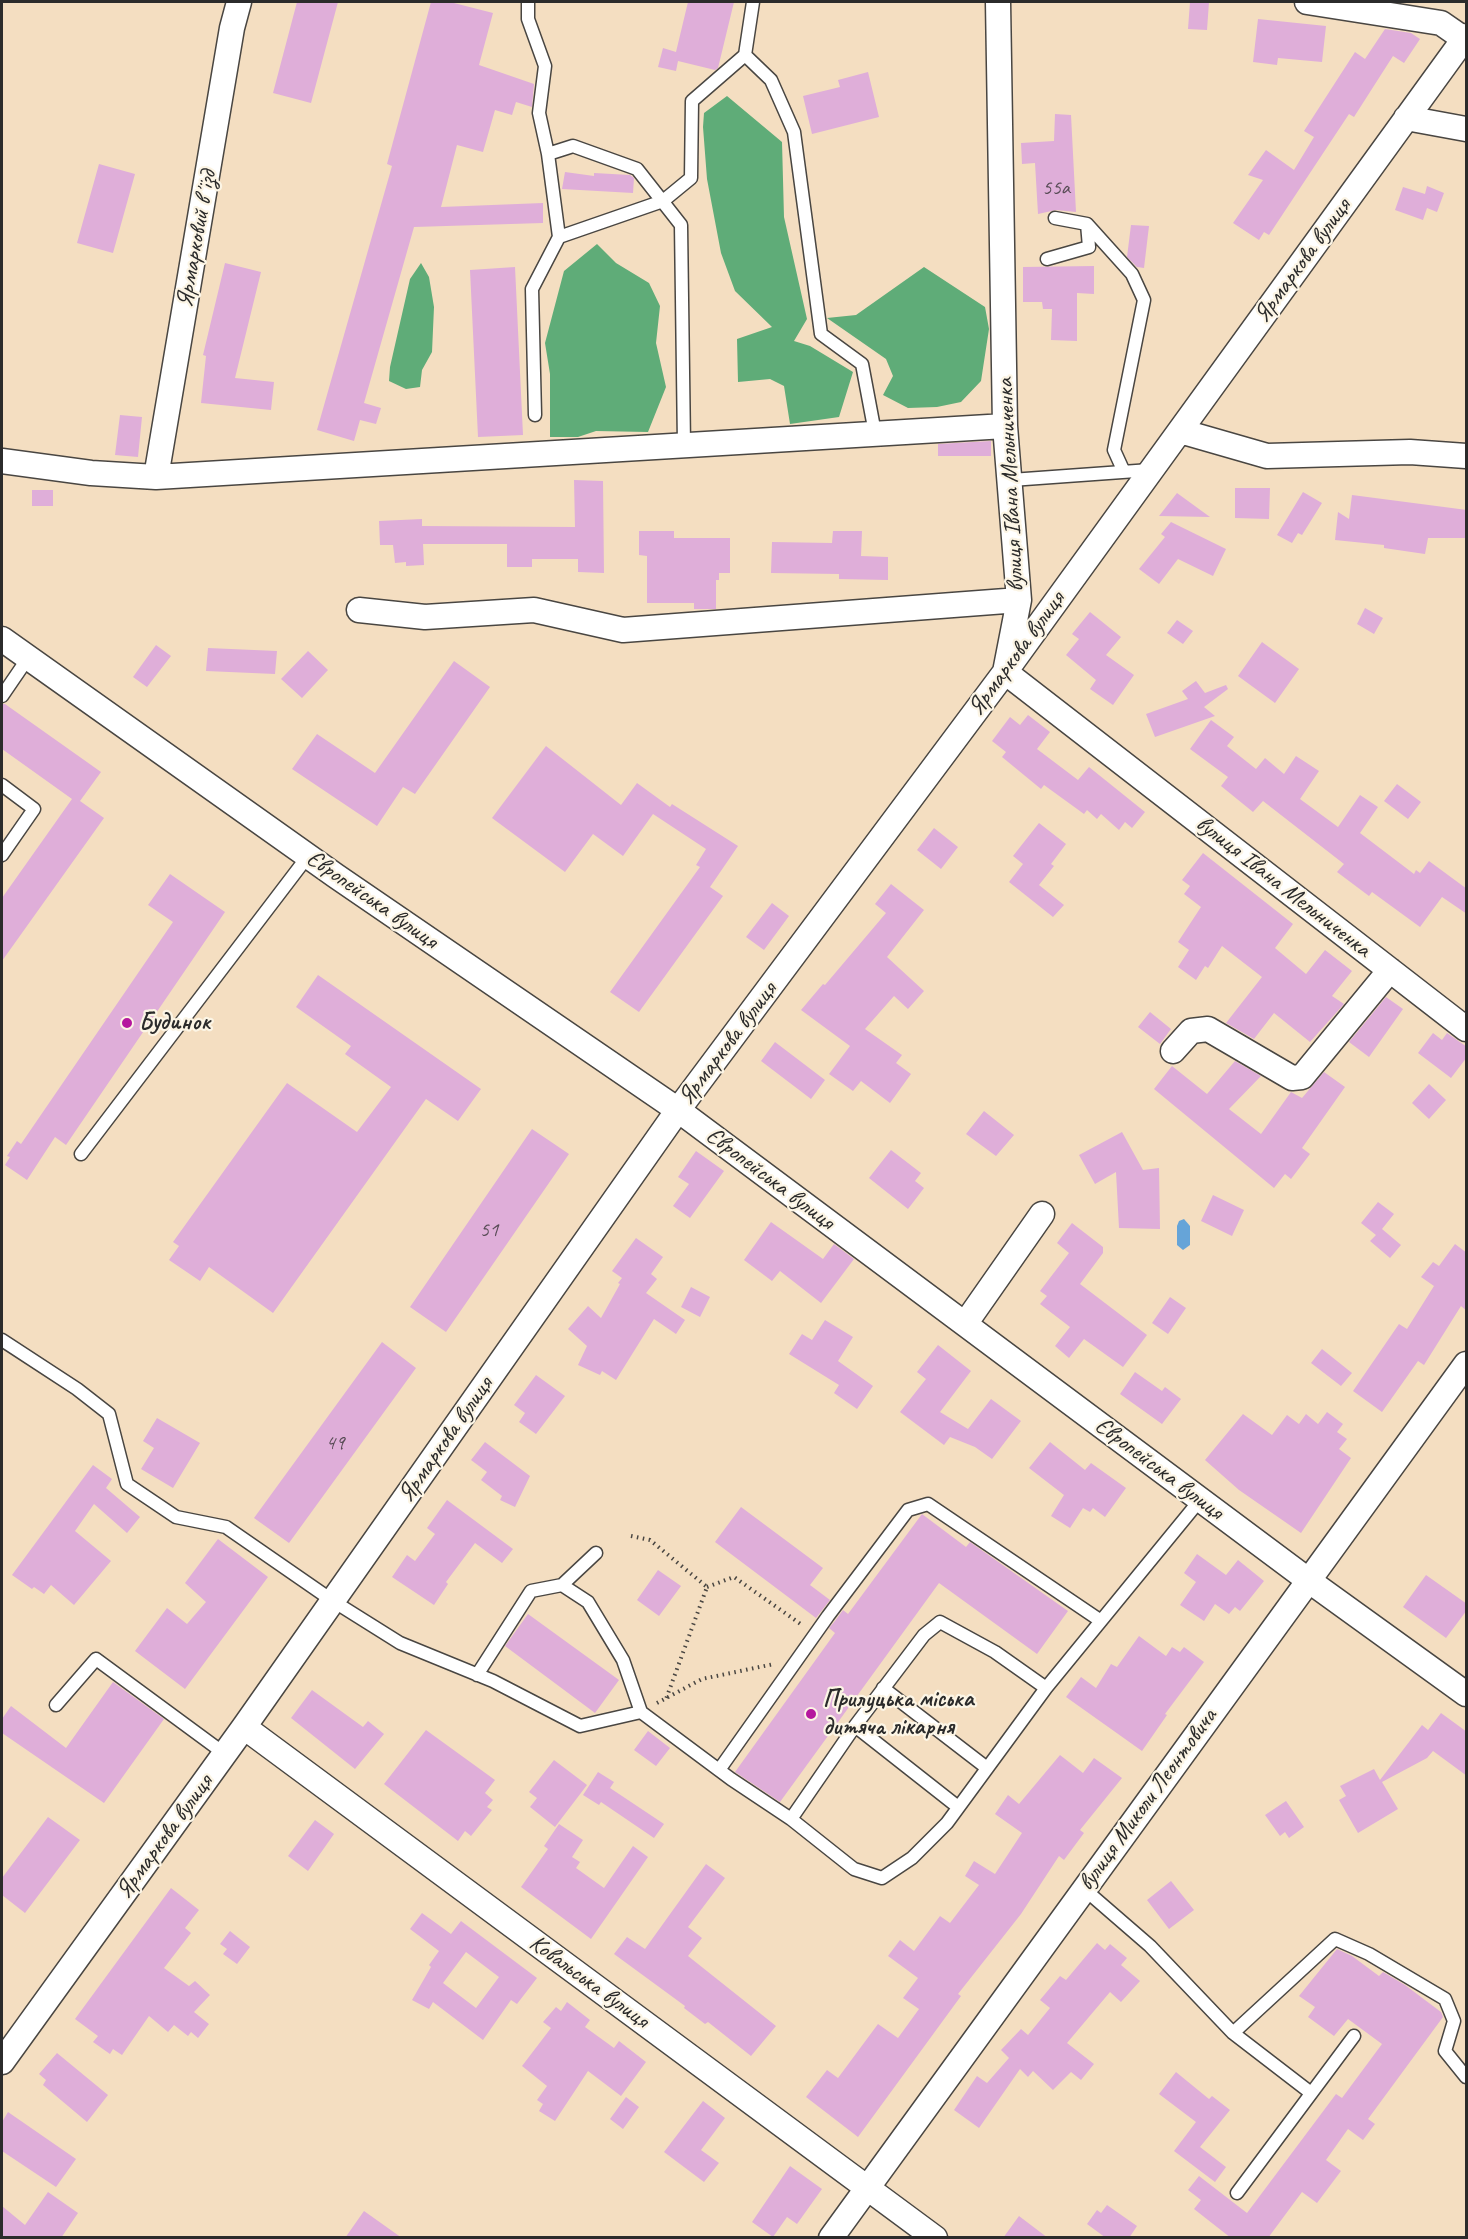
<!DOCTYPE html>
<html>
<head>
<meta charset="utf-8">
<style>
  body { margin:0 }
  #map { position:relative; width:1468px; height:2239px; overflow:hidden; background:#f4dec1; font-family:Caveat,sans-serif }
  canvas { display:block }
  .frame { position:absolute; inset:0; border:3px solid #2b2b2b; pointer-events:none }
</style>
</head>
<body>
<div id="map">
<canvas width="1468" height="2239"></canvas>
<div class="frame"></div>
</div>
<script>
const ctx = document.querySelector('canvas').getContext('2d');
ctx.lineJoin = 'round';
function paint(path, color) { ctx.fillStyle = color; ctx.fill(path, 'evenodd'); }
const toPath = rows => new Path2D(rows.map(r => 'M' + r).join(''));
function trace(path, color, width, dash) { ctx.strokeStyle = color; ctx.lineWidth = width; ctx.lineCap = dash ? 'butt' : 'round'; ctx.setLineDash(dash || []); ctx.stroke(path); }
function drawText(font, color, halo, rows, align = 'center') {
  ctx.font = font + ' Caveat,sans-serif'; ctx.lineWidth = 4.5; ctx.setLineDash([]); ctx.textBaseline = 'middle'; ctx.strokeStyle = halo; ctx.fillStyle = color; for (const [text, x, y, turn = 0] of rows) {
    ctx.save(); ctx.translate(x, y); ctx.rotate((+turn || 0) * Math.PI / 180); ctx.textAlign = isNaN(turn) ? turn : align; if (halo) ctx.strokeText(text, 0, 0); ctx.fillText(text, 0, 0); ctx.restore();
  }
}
paint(toPath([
  [727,96,782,142,784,217,807,319,794,341,810,346,853,372,839,417,790,424,784,386,770,379,738,382,737,339,772,327,735,291,721,253,707,179,703,127,704,113],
  [597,244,616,263,649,283,660,306,656,343,666,387,648,432,596,431,578,437,550,437,550,374,545,343,564,271],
  [421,263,429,277,434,307,432,352,422,370,420,387,406,389,389,381,390,367,410,279],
  [924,267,985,307,989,329,981,381,961,402,937,407,908,408,883,395,893,376,886,359,827,318,856,315]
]), '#5fac78');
paint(toPath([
  [1184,1219,1190,1226,1190,1245,1183,1250,1177,1245,1177,1226,1179,1221]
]), '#66a4d8');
paint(toPath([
  [297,2,338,2,311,103,273,93],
  [431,2,450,2,493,13,479,65,534,84,532,107,516,102,512,115,495,110,483,152,457,145,441,207,543,203,543,223,414,227,364,403,381,408,376,424,360,420,354,441,317,430,392,166,387,164],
  [688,2,734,2,718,68,715,70,678,61,676,71,658,67,663,48,676,52],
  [1190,2,1209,2,1207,30,1188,29],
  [1258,19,1326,26,1322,62,1278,58,1277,65,1253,62],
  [1385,29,1411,33,1420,39,1404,63,1393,56,1354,117,1349,114,1269,235,1264,232,1259,240,1233,223,1263,180,1248,175,1266,150,1294,170,1314,137,1304,131,1355,52,1365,59],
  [868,72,879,117,812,134,803,96,840,87,838,80],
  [1055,114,1071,115,1076,212,1056,210,1038,214,1035,163,1022,164,1021,143,1054,141],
  [99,164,135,174,113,253,77,243],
  [565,172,594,176,594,173,630,175,634,178,633,193,562,189],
  [1427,186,1444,193,1437,212,1427,208,1423,220,1395,210,1403,187,1425,194],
  [1131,225,1149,226,1144,268,1137,267,1127,257],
  [225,263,261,272,235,378,274,382,271,410,201,403,206,356,203,355],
  [1094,266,1094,294,1077,293,1077,341,1051,340,1052,309,1043,309,1042,302,1023,302,1023,267],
  [515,267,523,435,478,437,470,270],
  [120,415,142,417,138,457,115,455],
  [991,441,991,456,938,456,938,444],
  [574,480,603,481,604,573,578,572,578,559,532,559,532,567,507,567,507,544,423,544,424,565,406,566,406,562,395,563,393,545,380,545,379,521,422,519,422,526,575,527],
  [1235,488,1270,488,1269,519,1235,518],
  [32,490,53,490,53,506,32,506],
  [1303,492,1322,503,1302,535,1298,533,1292,543,1277,535],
  [1177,493,1210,517,1159,516],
  [1352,495,1467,510,1467,538,1428,538,1425,554,1384,548,1384,545,1335,540,1338,512,1349,519],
  [1171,522,1226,549,1213,576,1178,559,1159,584,1139,569,1165,537,1161,534],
  [639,531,674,531,674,538,730,538,730,573,719,573,719,580,716,580,716,609,694,609,694,603,647,603,647,556,639,555],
  [833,531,862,531,861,556,888,557,888,580,839,579,839,574,771,573,772,542,832,543],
  [1365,608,1383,618,1374,634,1357,624],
  [1090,612,1121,637,1106,655,1134,675,1113,705,1090,689,1096,680,1066,655,1079,639,1072,634],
  [1177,620,1193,631,1183,644,1167,633],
  [1262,642,1299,669,1275,703,1238,676],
  [156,645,171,656,147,687,133,677],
  [208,648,277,651,275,674,206,671],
  [308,651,328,670,302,698,281,679],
  [454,661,490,687,415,794,403,787,377,826,292,769,317,734,375,773],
  [1196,681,1205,693,1226,685,1228,689,1204,707,1215,716,1155,737,1146,714,1188,699,1182,691],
  [2,704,5,704,101,772,80,801,104,818,2,961,2,898,72,799,2,749],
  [1028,715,1050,732,1037,749,1078,780,1089,767,1145,812,1132,828,1125,822,1119,830,1101,814,1097,819,1087,810,1084,814,1044,785,1041,789,1002,757,1006,752,992,741,1010,717,1020,725],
  [1211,720,1234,737,1227,746,1256,769,1265,758,1284,774,1296,756,1319,771,1300,799,1338,827,1360,795,1378,807,1360,833,1414,874,1416,870,1420,873,1429,861,1467,889,1467,914,1442,897,1420,927,1372,892,1369,896,1337,872,1344,864,1263,801,1253,812,1221,786,1228,777,1190,749],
  [546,746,621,805,637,783,670,807,672,804,738,846,710,887,723,896,639,1012,610,992,700,867,696,865,706,849,653,814,623,856,593,834,565,872,492,818],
  [1397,784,1421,802,1408,819,1384,801],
  [1039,823,1066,844,1051,864,1054,866,1039,885,1064,905,1053,917,1009,882,1023,864,1013,856],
  [934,828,958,847,941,869,917,850],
  [1203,853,1293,924,1275,948,1306,974,1325,950,1352,971,1332,996,1344,1004,1310,1042,1274,1013,1254,1039,1226,1023,1262,977,1222,946,1208,968,1205,966,1196,980,1178,967,1189,950,1178,942,1201,907,1184,894,1190,886,1182,880],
  [170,874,225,912,66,1145,55,1137,27,1180,5,1165,10,1157,7,1156,17,1141,21,1144,173,922,148,905],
  [891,884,924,910,887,957,924,991,908,1009,894,996,865,1029,902,1055,896,1063,911,1074,890,1103,861,1081,853,1091,829,1074,850,1046,801,1010,823,984,825,985,886,913,875,904],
  [772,903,789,916,764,950,746,937],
  [318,975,481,1089,458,1121,426,1099,273,1313,209,1267,200,1281,169,1260,179,1246,173,1242,287,1083,357,1132,391,1087,345,1054,351,1046,296,1007],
  [1386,997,1403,1009,1369,1057,1349,1042],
  [1150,1012,1171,1029,1160,1044,1138,1027],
  [1433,1033,1442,1040,1447,1033,1467,1047,1467,1057,1451,1078,1418,1053],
  [775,1042,825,1080,811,1099,761,1061],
  [1235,1061,1261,1076,1229,1109,1261,1134,1291,1092,1302,1098,1324,1072,1345,1087,1302,1148,1310,1154,1291,1179,1285,1174,1274,1188,1154,1089,1172,1066,1207,1094],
  [1429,1084,1446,1100,1429,1119,1412,1103],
  [984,1111,1014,1135,996,1156,966,1134],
  [532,1129,569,1154,446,1332,410,1307],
  [1122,1132,1143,1170,1159,1168,1160,1229,1119,1228,1116,1172,1095,1184,1079,1155],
  [891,1150,921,1173,915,1181,924,1188,908,1209,869,1178],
  [696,1151,724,1171,690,1218,673,1206,689,1184,678,1177],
  [1213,1195,1244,1210,1232,1236,1201,1221],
  [1378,1202,1394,1214,1382,1229,1401,1245,1390,1258,1370,1241,1376,1235,1361,1223],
  [771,1222,823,1259,834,1244,854,1259,821,1303,780,1271,772,1281,744,1260],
  [1072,1223,1103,1247,1103,1253,1080,1284,1147,1335,1123,1367,1084,1339,1069,1358,1055,1346,1070,1327,1040,1304,1047,1296,1040,1291,1069,1253,1057,1243],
  [636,1238,663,1257,651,1274,657,1279,646,1293,685,1320,676,1334,654,1319,616,1380,602,1371,600,1375,578,1365,587,1346,568,1329,588,1306,601,1318,620,1284,618,1283,622,1278,612,1271],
  [1455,1244,1467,1253,1467,1311,1461,1306,1424,1365,1418,1361,1382,1412,1353,1391,1399,1324,1407,1329,1434,1286,1421,1277,1433,1262,1439,1266],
  [691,1287,710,1297,700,1317,681,1307],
  [1170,1297,1186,1308,1168,1334,1152,1323],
  [825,1320,853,1337,838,1361,873,1386,857,1409,834,1393,839,1385,789,1354,802,1334,812,1340],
  [382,1342,416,1368,289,1543,254,1518],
  [938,1345,971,1371,940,1412,968,1429,991,1399,1021,1421,992,1459,975,1447,950,1437,944,1445,900,1412,926,1379,917,1372],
  [1322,1349,1352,1373,1341,1386,1311,1363],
  [1135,1372,1162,1391,1165,1387,1181,1399,1162,1424,1120,1394],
  [536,1375,565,1396,536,1434,519,1422,525,1413,514,1405],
  [1327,1412,1343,1424,1337,1432,1347,1439,1339,1449,1351,1458,1301,1533,1239,1490,1205,1460,1243,1414,1272,1435,1287,1415,1299,1424,1306,1414,1318,1424],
  [157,1418,200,1443,173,1488,141,1469,154,1448,143,1441],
  [485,1442,530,1476,515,1507,500,1500,502,1496,481,1480,487,1472,471,1460],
  [1050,1442,1085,1470,1091,1463,1126,1488,1105,1517,1093,1508,1090,1512,1083,1508,1070,1528,1051,1516,1064,1495,1029,1468],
  [93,1465,112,1479,106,1488,140,1517,127,1533,94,1504,75,1531,111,1561,74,1605,51,1585,44,1594,34,1587,32,1589,12,1575],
  [447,1500,513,1549,502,1563,475,1543,446,1582,448,1584,434,1605,392,1577,407,1555,415,1561,435,1534,427,1528],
  [741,1507,823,1568,810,1585,830,1600,816,1618,715,1542],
  [922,1514,966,1547,970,1542,1068,1611,1037,1654,939,1583,780,1802,735,1772,835,1633,829,1628,835,1621,843,1610,848,1614],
  [218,1539,268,1577,185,1689,135,1651,167,1608,187,1624,206,1602,185,1583],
  [1197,1554,1226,1575,1238,1560,1264,1581,1240,1611,1235,1607,1229,1614,1215,1604,1204,1621,1180,1605,1196,1582,1184,1573],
  [658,1570,681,1586,659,1616,637,1600],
  [1426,1575,1467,1604,1467,1610,1446,1638,1403,1607],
  [528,1614,619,1680,595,1713,505,1646],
  [1139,1636,1166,1656,1172,1647,1180,1652,1184,1647,1204,1662,1165,1714,1167,1715,1142,1751,1066,1697,1081,1677,1096,1688,1111,1664,1117,1667],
  [113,1682,164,1719,104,1803,2,1733,2,1719,11,1706,66,1748],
  [312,1690,363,1727,368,1721,384,1734,355,1769,291,1718],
  [1441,1713,1467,1732,1467,1776,1433,1751,1427,1758,1382,1782,1398,1809,1358,1833,1339,1800,1346,1796,1340,1786,1374,1769,1380,1780,1422,1725,1428,1730],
  [426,1730,495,1780,485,1793,493,1800,487,1807,492,1810,471,1836,465,1831,458,1841,384,1784],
  [648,1731,670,1748,656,1766,634,1750],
  [1060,1755,1083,1773,1094,1758,1122,1778,1080,1830,1084,1833,1064,1860,1059,1856,1021,1914,958,1994,961,1996,858,2137,806,2097,827,2070,838,2078,878,2024,898,2038,919,2009,903,1998,918,1978,888,1956,900,1940,914,1951,940,1916,950,1923,979,1885,965,1876,974,1861,995,1874,1022,1833,995,1814,1008,1795,1019,1804],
  [554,1760,587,1785,555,1827,530,1807,537,1798,529,1792],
  [598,1772,614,1782,610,1788,664,1824,654,1838,601,1802,599,1805,583,1795],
  [1286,1801,1304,1827,1289,1838,1285,1832,1280,1836,1265,1815],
  [48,1817,80,1840,25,1913,2,1895,2,1878],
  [315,1820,334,1834,308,1871,288,1856],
  [559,1824,583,1840,572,1857,580,1862,576,1868,604,1888,633,1846,648,1857,591,1939,521,1887,548,1849,544,1846],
  [706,1864,725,1878,688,1927,702,1938,688,1956,776,2026,751,2056,708,2022,705,2024,684,2008,685,2006,614,1954,627,1937,645,1949],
  [1171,1881,1194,1910,1169,1929,1147,1900],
  [171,1888,199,1910,185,1928,191,1933,164,1968,189,1986,195,1981,210,1995,194,2012,209,2024,198,2038,191,2032,188,2036,174,2025,168,2032,149,2016,122,2055,113,2049,110,2054,93,2042,98,2036,75,2019],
  [422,1913,451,1934,461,1921,537,1978,517,2004,511,2000,483,2040,433,2002,429,2009,412,2000,431,1967,429,1965,439,1951,410,1929],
  [466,1952,499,1977,476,2008,443,1983],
  [230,1931,250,1947,237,1964,223,1954,227,1949,220,1944],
  [1097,1943,1105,1950,1110,1944,1127,1958,1121,1965,1140,1981,1121,2002,1110,1992,1067,2043,1094,2064,1081,2080,1071,2072,1053,2090,1033,2071,1028,2077,1020,2069,979,2128,954,2110,977,2076,987,2083,1009,2058,1001,2050,1021,2029,1028,2035,1050,2008,1040,2000,1060,1976,1066,1980],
  [1337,1949,1352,1956,1379,1976,1383,1972,1405,1985,1441,2012,1443,2017,1368,2119,1375,2124,1363,2140,1348,2129,1326,2160,1341,2171,1317,2203,1302,2192,1268,2238,1231,2238,1194,2209,1201,2200,1188,2190,1199,2176,1247,2213,1336,2094,1342,2098,1382,2044,1348,2019,1334,2036,1308,2017,1315,2007,1299,1996],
  [567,2002,590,2020,585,2027,614,2048,619,2041,646,2062,621,2096,588,2071,555,2121,539,2111,543,2104,537,2100,547,2086,522,2066,551,2028,543,2022,556,2007,561,2011],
  [57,2053,108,2095,87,2122,43,2085,46,2080,39,2074],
  [1176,2072,1209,2099,1212,2096,1230,2110,1200,2147,1226,2167,1215,2182,1174,2151,1196,2122,1159,2094],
  [626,2097,639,2107,623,2129,610,2119],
  [703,2101,725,2118,701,2150,719,2163,704,2182,664,2152],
  [8,2112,76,2159,56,2187,2,2151,2,2122],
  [790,2166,822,2189,797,2224,787,2217,773,2237,752,2222],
  [48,2192,78,2213,61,2238,2,2238,2,2206,25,2225],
  [1107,2205,1137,2226,1129,2238,1106,2238,1087,2224,1097,2210,1101,2213],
  [364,2211,402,2238,345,2238],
  [1019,2216,1048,2238,1003,2238]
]), '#dfaed9');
const lane = toPath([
  [528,2,528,19,545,66,539,113,548,154,559,237,532,289,535,415],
  [753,2,745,55,771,80,794,132,821,334,862,364,875,433],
  [548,154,573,146,637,169,681,225,684,445],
  [1055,218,1087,224,1132,274,1144,300,1114,450,1124,472],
  [559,237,663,201,691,178,692,101,745,55],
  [1047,259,1089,247,1087,224],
  [1011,480,1150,470],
  [2,696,28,658],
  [2,785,34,809,2,855],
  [81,1154,308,856],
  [2,1340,77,1389,109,1414,127,1484,176,1517,226,1527,333,1601,400,1643,493,1681,580,1726,641,1712,731,1779,791,1819,855,1726,924,1635,940,1622,995,1652,1046,1688,947,1823,912,1858,882,1878,854,1869,791,1819],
  [562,1585,596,1553],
  [477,1675,531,1591,562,1585,588,1602,623,1660,641,1712],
  [883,1688,987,1768],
  [1046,1688,1200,1500],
  [56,1705,96,1659,225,1754],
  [855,1726,958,1807],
  [719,1770,828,1616,908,1510,928,1504,1101,1621],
  [1083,1888,1150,1946,1233,2033,1311,2093],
  [1233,2033,1335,1939,1369,1954,1445,1999,1454,2021,1445,2051,1466,2077],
  [1237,2193,1354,2036]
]);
const street = toPath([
  [998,2,1005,426,1019,600,1005,672,1466,1029],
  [1307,2,1441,23,1464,39],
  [1406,118,1466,129],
  [1180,431,1267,456,1410,452,1466,456],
  [2,461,91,473,156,477,1005,426],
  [156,477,232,28,239,2],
  [359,610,425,617,534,610,623,630,1019,600],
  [2,639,336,876,678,1110,1308,1580,1466,1694],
  [1173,1051,1191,1031,1208,1029,1292,1078,1302,1077,1390,970],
  [965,1324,1042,1214],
  [244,1727,935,2238],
  [2,2062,244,1727,678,1110,1005,672,1466,36],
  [831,2238,1466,1364]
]);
trace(lane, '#494642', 15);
trace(street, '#494642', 27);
trace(toPath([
  [631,1536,650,1540,707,1587,666,1699],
  [707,1587,734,1577,802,1625],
  [657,1703,702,1679,774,1664]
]), '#494642', 4, [1.5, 4.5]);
trace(lane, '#fff', 12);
trace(street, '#fff', 24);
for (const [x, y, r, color] of [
  [127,1023,6,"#b5179e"],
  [811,1714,6,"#b5179e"]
]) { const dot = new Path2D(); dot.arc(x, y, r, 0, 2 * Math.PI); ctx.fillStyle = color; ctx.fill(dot); trace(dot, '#fcf5e5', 2); }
drawText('21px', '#584c56', null, [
  ["55а",1056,188],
  ["51",489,1230],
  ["49",335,1443]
]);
drawText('24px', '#2b2b2b', '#fcf5e5', [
  ["Ярмарковий вʼїзд",197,239,-80],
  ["Ярмаркова вулиця",1303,261,-54],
  ["вулиця Івана Мельниченка",1011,485,-93],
  ["Ярмаркова вулиця",1017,654,-54],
  ["вулиця Івана Мельниченка",1283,887,38],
  ["Європейська вулиця",372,900,35],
  ["Ярмаркова вулиця",728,1044,-53],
  ["Європейська вулиця",770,1179,37],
  ["Ярмаркова вулиця",446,1440,-55],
  ["Європейська вулиця",1159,1469,37],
  ["вулиця Миколи Леонтовича",1148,1800,-54],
  ["Ярмаркова вулиця",165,1837,-54],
  ["Ковальська вулиця",589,1982,36]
]);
drawText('bold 24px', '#2b2b2b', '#fcf5e5', [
  ["Будинок",139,1023],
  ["Прилуцька міська",823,1700],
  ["дитяча лікарня",823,1728]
], 'left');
</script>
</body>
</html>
